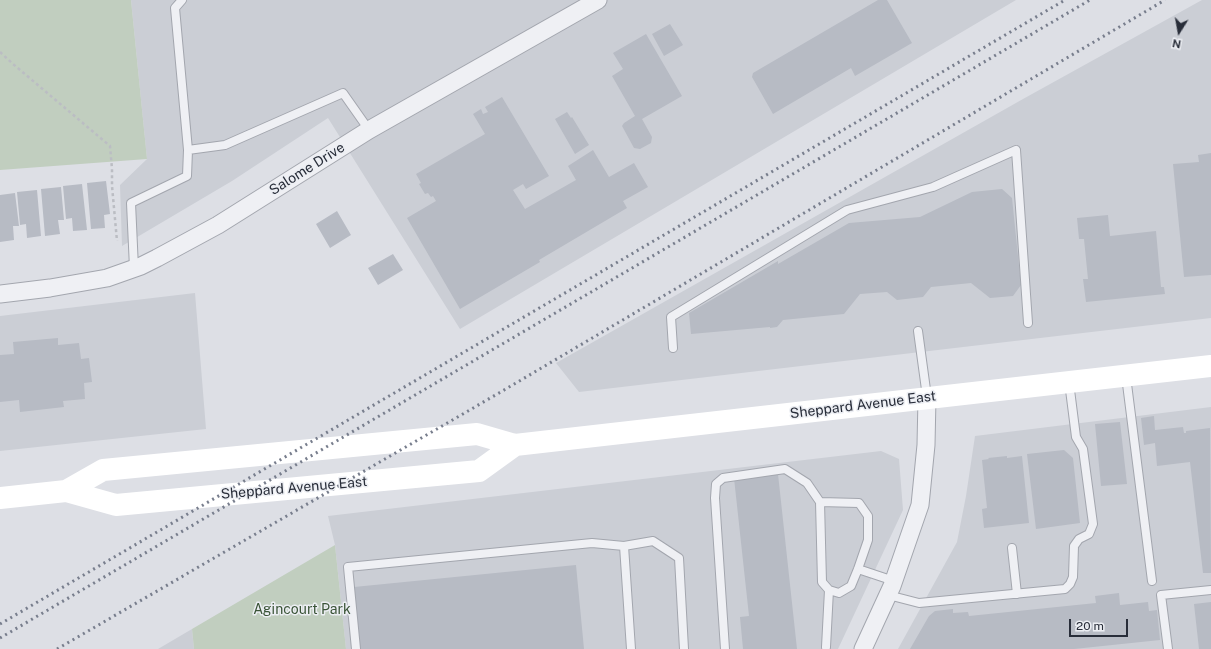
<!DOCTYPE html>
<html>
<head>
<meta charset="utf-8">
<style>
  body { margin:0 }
  #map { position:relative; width:1211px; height:649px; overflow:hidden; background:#dddfe5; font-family:"Public Sans",sans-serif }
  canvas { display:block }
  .north { position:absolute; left:1159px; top:12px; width:40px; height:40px; -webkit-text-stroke:3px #eceef3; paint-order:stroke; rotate:191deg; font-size:11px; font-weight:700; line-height:16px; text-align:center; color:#282d39 }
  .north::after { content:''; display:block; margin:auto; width:14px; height:18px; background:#282d39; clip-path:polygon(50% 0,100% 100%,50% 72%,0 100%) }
  .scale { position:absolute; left:1069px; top:619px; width:59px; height:18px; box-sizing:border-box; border:2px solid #282d39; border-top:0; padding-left:5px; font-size:12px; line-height:14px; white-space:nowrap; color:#282d39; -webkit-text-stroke:3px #eceef3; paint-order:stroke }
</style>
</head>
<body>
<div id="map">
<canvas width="1211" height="649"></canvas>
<div class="north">N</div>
<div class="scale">20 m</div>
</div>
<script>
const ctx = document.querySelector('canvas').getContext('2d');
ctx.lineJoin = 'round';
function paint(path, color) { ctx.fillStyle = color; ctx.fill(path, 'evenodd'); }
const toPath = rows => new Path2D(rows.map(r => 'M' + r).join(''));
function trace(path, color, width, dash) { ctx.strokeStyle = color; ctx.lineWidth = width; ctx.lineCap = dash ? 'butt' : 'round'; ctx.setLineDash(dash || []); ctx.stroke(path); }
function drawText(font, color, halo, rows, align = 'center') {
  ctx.font = font + ' "Public Sans",sans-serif'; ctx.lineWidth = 3; ctx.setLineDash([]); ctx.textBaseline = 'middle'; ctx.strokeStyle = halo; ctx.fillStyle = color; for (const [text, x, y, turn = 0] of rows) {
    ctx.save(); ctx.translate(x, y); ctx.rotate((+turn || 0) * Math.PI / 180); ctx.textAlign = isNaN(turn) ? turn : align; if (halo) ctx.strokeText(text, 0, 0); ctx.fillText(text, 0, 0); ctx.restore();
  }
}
paint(toPath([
  [131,0,1016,0,460,329,328,118,232,181,122,246,120,185,147,159],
  [1202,0,1211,0,1211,318,579,392,556,363,1023,99],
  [195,293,206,429,0,451,0,316],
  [1211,407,1211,649,898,649,957,542,966,496,975,436],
  [881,451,899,459,903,510,838,649,346,649,335,545,328,516],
  [192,629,194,649,158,649]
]), '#cbced5');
paint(toPath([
  [0,0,131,0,147,159,0,170],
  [335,545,346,649,194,649,192,629]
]), '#c1cebf');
paint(toPath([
  [878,0,887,0,912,43,855,76,851,68,773,114,752,77,753,73],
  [670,24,683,45,664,56,652,34],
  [646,34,682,96,642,119,652,137,651,143,640,149,634,148,622,126,624,123,635,116,612,76,623,69,613,53],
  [502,97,549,176,526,189,523,184,513,190,525,209,576,180,568,166,593,150,609,177,634,163,648,187,623,201,627,208,539,260,540,262,460,309,407,218,436,201,433,196,431,197,428,193,425,194,419,184,421,183,416,174,485,134,473,114,481,109,483,114,488,112,485,107],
  [567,112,571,118,572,117,589,145,575,154,555,119],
  [1211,153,1211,275,1184,277,1173,164,1199,162,1198,155],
  [106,181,110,214,104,215,105,228,91,229,87,183],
  [82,184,87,230,73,231,72,218,66,219,63,186],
  [61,187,64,220,58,220,60,234,45,236,41,189],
  [1002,189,1012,198,1021,285,1013,296,990,298,971,283,931,287,923,297,897,300,887,292,860,294,844,314,783,320,777,327,770,328,770,327,691,334,689,313,778,261,778,264,849,223,920,217,972,192],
  [37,190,41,236,27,238,26,224,20,225,17,192],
  [15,193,19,226,13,226,14,240,0,242,0,195],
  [337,211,351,235,330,248,316,224],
  [1108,215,1110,236,1156,231,1161,287,1164,287,1165,294,1086,302,1083,279,1088,279,1084,239,1079,239,1077,218],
  [393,254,403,270,378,285,368,268],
  [58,338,58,345,79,343,81,359,89,358,92,382,84,383,85,399,63,401,64,407,20,412,19,400,0,402,0,355,14,354,13,342],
  [1154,416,1155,430,1183,427,1184,433,1186,433,1186,431,1210,428,1211,573,1203,573,1190,462,1157,466,1155,443,1144,445,1141,418],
  [1120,422,1127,484,1101,486,1095,424],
  [1064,450,1073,458,1080,523,1036,529,1027,454],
  [1007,456,1007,458,1022,456,1029,523,984,528,982,509,987,508,982,460,989,459,988,458],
  [778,474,797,649,743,649,740,617,749,616,734,478],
  [576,565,584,649,360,649,354,587],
  [1119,593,1120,605,1148,602,1149,611,1157,610,1160,640,1074,649,910,649,929,616,935,611,953,609,953,613,968,612,969,616,1096,603,1095,596],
  [1211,602,1211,649,1199,649,1194,604]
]), '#b7bbc4');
const service = toPath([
  [188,150,225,145,343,93,369,130],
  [134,268,131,203,187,176,188,150,175,8,182,0],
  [918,331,927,397],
  [673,348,671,317,847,210,933,187,1016,150,1028,323],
  [1126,376,1152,581],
  [624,546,653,541,679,558,684,649],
  [1012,548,1017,594],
  [858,569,894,581],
  [888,595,919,603,1065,589,1070,584,1073,577,1074,546,1079,539,1089,534,1093,524,1083,449,1076,437,1069,382],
  [826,647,829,590],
  [356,649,348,567,592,543,624,546,631,649],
  [725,649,715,498,716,484,723,478,785,469,807,483,820,502,822,582,829,590,839,593,851,586,858,569,868,540,868,516,859,503,820,502],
  [1168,649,1161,595,1211,590]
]);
const minor = toPath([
  [0,294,50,288,107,278,141,266,157,258,218,225,369,130,598,0],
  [863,649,892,586,920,505,926,445,927,398]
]);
trace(service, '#a3a6ae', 10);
trace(minor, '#a3a6ae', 19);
trace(toPath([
  [0,52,13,64,110,146,112,169,112,186,117,241]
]), '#bbbdc3', 2.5, [3, 3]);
trace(service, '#eff0f4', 8);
trace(minor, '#eff0f4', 17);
trace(toPath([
  [66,491,103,470,477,434,515,445,1211,366],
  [0,498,66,491,116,505,479,471,515,445]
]), '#fff', 22);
trace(toPath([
  [0,624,1065,0],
  [0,638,1090,0],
  [57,649,499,393,1165,0]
]), '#787e8d', 3, [2, 4]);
drawText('14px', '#282d39', '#eceef3', [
  ["Salome Drive",307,169,-32],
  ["Sheppard Avenue East",863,405,-7],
  ["Sheppard Avenue East",294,488,-5]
]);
drawText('14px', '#3a5437', '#eceef3', [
  ["Agincourt Park",302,610]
]);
</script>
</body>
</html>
